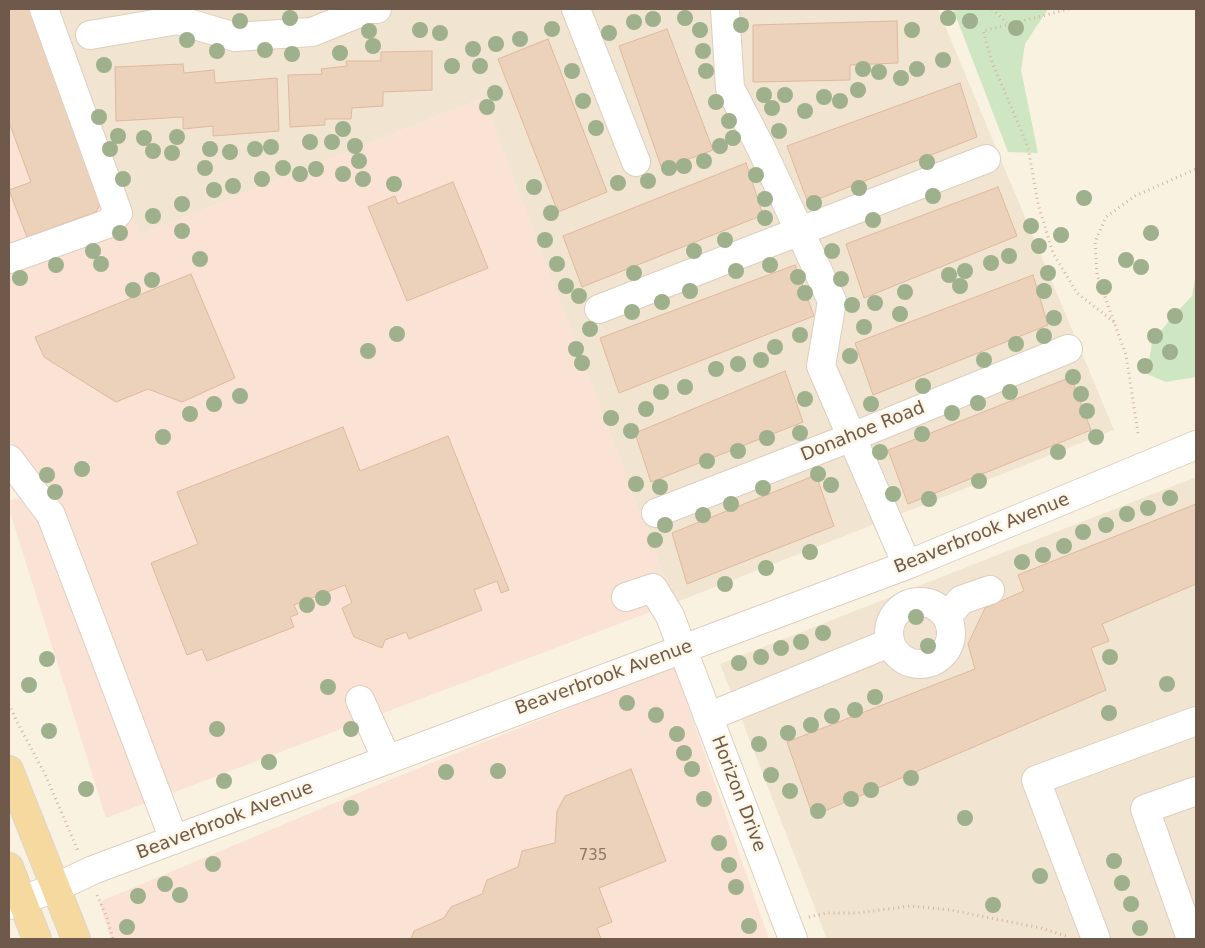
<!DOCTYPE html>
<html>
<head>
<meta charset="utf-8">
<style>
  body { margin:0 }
  #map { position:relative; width:1205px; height:948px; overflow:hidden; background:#faf2e1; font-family:"DejaVu Sans",sans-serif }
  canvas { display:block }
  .frame { position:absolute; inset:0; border:10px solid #6f594a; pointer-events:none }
</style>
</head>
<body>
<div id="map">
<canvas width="1205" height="948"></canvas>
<div class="frame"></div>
</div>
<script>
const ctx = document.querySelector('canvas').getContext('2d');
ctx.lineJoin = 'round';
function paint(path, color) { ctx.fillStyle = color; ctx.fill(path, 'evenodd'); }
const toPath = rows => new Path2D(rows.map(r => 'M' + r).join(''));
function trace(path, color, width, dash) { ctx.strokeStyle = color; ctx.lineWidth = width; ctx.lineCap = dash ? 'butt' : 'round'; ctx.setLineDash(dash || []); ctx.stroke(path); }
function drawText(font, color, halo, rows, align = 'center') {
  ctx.font = font + ' "DejaVu Sans",sans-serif'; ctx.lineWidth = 5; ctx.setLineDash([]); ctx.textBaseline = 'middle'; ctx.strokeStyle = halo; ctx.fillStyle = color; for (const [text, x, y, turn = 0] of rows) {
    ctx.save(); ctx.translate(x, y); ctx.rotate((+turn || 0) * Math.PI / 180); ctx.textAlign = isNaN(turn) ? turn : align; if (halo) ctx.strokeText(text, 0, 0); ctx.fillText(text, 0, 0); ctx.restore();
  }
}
paint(toPath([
  [45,9,938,9,1114,430,674,603,483,98,140,235],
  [1196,477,1196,939,827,939,720,664]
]), '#f1e4d0');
paint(toPath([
  [9,9,45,9,140,235,483,98,674,603,106,818,9,509,9,501,49,486,10,441,9,436],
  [674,666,769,939,111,939,99,902,394,778]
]), '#fae2d5');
paint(toPath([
  [953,9,1048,9,1025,44,1021,70,1038,153,1008,152],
  [1196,273,1196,377,1166,382,1147,374,1152,343,1171,318,1192,296]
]), '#cee6c1');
const building = toPath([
  [9,9,33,9,102,201,96,212,27,237,9,190,31,182,9,122,9,9],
  [897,21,898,63,850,65,850,80,753,82,753,25,897,21],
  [667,29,713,150,662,169,619,46,667,29],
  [548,39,607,192,558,212,498,59,548,39],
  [432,51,432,90,383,92,383,106,352,108,351,119,325,119,325,125,290,127,288,75,322,74,321,69,347,66,346,61,381,61,381,52,432,51],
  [183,64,184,73,214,70,215,83,277,78,279,131,213,136,213,126,183,129,183,117,116,121,115,67,183,64],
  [960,83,977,137,808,203,787,146,960,83],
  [746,163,763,215,582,287,563,236,746,163],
  [453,182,488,268,407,301,368,207,395,196,398,204,453,182],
  [998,187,1017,236,864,298,846,244,998,187],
  [795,265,814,316,619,393,600,338,795,265],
  [191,274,235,378,182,402,148,389,116,402,44,357,35,337,191,274],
  [1033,275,1048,325,873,395,855,343,1033,275],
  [785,371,803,422,651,482,635,433,785,371],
  [1071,377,1091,430,908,504,888,450,1071,377],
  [343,427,360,471,448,436,509,590,501,593,497,581,474,590,482,610,409,639,406,632,385,640,382,648,354,637,342,608,352,603,345,585,294,605,298,614,290,617,294,627,207,661,202,649,187,655,151,563,198,544,177,492,343,427],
  [816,475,834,526,687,584,672,533,816,475],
  [1196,504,1196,584,1102,624,1109,641,1091,648,1106,690,813,816,787,742,975,669,968,644,985,608,1024,591,1018,575,1196,504],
  [631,769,666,861,599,888,612,922,597,928,601,939,411,939,414,931,444,918,451,907,482,894,487,880,518,867,522,851,555,843,557,811,565,796,631,769]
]);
paint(building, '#edd2bb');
trace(building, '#dfb99d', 1);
const minor = toPath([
  [576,9,636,162],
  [725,9,730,88,761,148,832,301,821,366,907,565],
  [90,35,178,20,235,37,312,32,369,9,377,9],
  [9,259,107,224,118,213,44,9],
  [599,309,986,159],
  [9,459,51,515,174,840],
  [656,513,852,437,1068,349],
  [626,597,653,588,670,616,793,939],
  '889 633a31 31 0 1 1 62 0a31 31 0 1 1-62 0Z',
  [947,617,961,600,990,590],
  [360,700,387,760],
  [708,717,889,643],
  [9,905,55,888,93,870,907,565,1196,445],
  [1096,939,1036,780,1196,721],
  [1191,939,1145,809,1196,791]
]);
const major = toPath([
  [9,770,76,939],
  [9,867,37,939]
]);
trace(minor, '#ddcebe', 30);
trace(major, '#dad4d0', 30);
trace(toPath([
  [992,9,1007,23],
  [1069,9,983,31,992,62,1028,147,1038,204,1053,253,1077,293,1114,322],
  [1138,433,1126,355,1097,275,1095,242,1106,217,1135,196,1196,169],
  [9,704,17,722,45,774,78,851],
  [97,895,107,918,113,939],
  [809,917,826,913,858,913,910,906,951,910,980,916,1041,928,1069,937]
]), '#d2b59f', 3, [1, 4]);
trace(minor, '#fff', 28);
trace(major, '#f5d99e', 28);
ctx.fillStyle = '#9eb08c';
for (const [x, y] of [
  [290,18],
  [685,18],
  [948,18],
  [653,19],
  [240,21],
  [970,21],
  [634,22],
  [741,25],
  [1016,28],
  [552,29],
  [420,30],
  [700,30],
  [912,30],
  [369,31],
  [440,33],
  [609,33],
  [520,39],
  [187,40],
  [496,44],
  [373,46],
  [473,49],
  [265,50],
  [217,51],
  [703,51],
  [340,53],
  [292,54],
  [943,60],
  [104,65],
  [452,66],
  [480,66],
  [863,69],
  [917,69],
  [572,71],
  [706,71],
  [879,72],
  [901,78],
  [858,90],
  [495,93],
  [764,95],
  [785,95],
  [824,97],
  [583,101],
  [840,101],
  [716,102],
  [487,107],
  [772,108],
  [805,111],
  [99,117],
  [729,121],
  [596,128],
  [343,129],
  [779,131],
  [118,136],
  [177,137],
  [144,138],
  [733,138],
  [310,142],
  [332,142],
  [355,146],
  [720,146],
  [271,147],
  [110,149],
  [210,149],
  [255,149],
  [153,151],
  [230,152],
  [172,153],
  [359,161],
  [704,161],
  [927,162],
  [684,166],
  [205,168],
  [283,168],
  [669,168],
  [316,169],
  [300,174],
  [343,174],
  [756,175],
  [123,179],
  [262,179],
  [363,179],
  [648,181],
  [618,183],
  [394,184],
  [233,186],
  [534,187],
  [859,188],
  [214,190],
  [933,196],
  [1084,198],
  [765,199],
  [814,203],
  [182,204],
  [551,213],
  [153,216],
  [765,218],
  [873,220],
  [1031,226],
  [182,231],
  [120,233],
  [1151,233],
  [1061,235],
  [545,240],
  [725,240],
  [1039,246],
  [93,251],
  [694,251],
  [832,251],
  [1009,256],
  [200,259],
  [1126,260],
  [991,263],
  [101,264],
  [557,264],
  [56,265],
  [770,265],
  [1141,267],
  [736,271],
  [965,271],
  [634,273],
  [1048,273],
  [949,275],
  [798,277],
  [20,278],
  [841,279],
  [152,280],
  [566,286],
  [960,286],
  [1104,287],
  [133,290],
  [690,291],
  [1044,291],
  [905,292],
  [805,293],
  [579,296],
  [662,302],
  [875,303],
  [852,305],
  [632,312],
  [900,314],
  [1175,316],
  [1054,318],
  [864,327],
  [590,329],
  [397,334],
  [800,335],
  [1044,336],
  [1155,336],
  [1016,344],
  [775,347],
  [576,349],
  [368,351],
  [1170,352],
  [850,356],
  [761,360],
  [984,360],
  [582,363],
  [738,364],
  [1145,366],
  [716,369],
  [1073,377],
  [923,386],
  [685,387],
  [661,392],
  [1010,392],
  [1081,394],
  [240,396],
  [805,399],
  [978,403],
  [214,404],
  [871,404],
  [646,409],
  [1087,411],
  [952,413],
  [190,414],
  [611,418],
  [631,431],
  [800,433],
  [922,434],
  [163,437],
  [1096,437],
  [767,438],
  [738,451],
  [880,452],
  [1058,452],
  [707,461],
  [82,469],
  [818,474],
  [47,475],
  [979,481],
  [636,484],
  [831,485],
  [660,487],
  [763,488],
  [55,492],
  [893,494],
  [1170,498],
  [929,499],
  [731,504],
  [1148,508],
  [1127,514],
  [703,515],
  [665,525],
  [1106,525],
  [1083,532],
  [655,540],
  [1064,546],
  [810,552],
  [1043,555],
  [1022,562],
  [766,568],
  [725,584],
  [323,598],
  [307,605],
  [916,617],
  [823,633],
  [801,642],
  [928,646],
  [781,648],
  [761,657],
  [1110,657],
  [47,659],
  [739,663],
  [1167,684],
  [29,685],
  [328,687],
  [875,697],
  [627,703],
  [855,710],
  [1109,713],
  [656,715],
  [832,716],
  [811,725],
  [217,729],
  [351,729],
  [49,731],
  [788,733],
  [677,734],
  [759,744],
  [684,753],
  [269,762],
  [692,769],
  [498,771],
  [446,772],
  [771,775],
  [911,778],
  [224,781],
  [86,789],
  [871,790],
  [790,791],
  [704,799],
  [851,799],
  [351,808],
  [818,811],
  [965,818],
  [719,843],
  [1114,861],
  [213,864],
  [729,865],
  [1040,876],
  [1122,883],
  [165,884],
  [736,887],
  [180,895],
  [138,896],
  [1131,904],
  [993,905],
  [749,926],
  [127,927],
  [1140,928]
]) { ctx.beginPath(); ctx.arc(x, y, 8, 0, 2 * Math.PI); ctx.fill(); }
drawText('15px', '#8e7766', null, [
  ["735",593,856]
]);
drawText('18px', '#6f594a', '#fef6e7', [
  ["Donahoe Road",863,432,-22],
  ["Beaverbrook Avenue",982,534,-22],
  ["Beaverbrook Avenue",604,678,-20],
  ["Horizon Drive",738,794,69],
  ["Beaverbrook Avenue",225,821,-21]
]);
</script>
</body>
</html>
